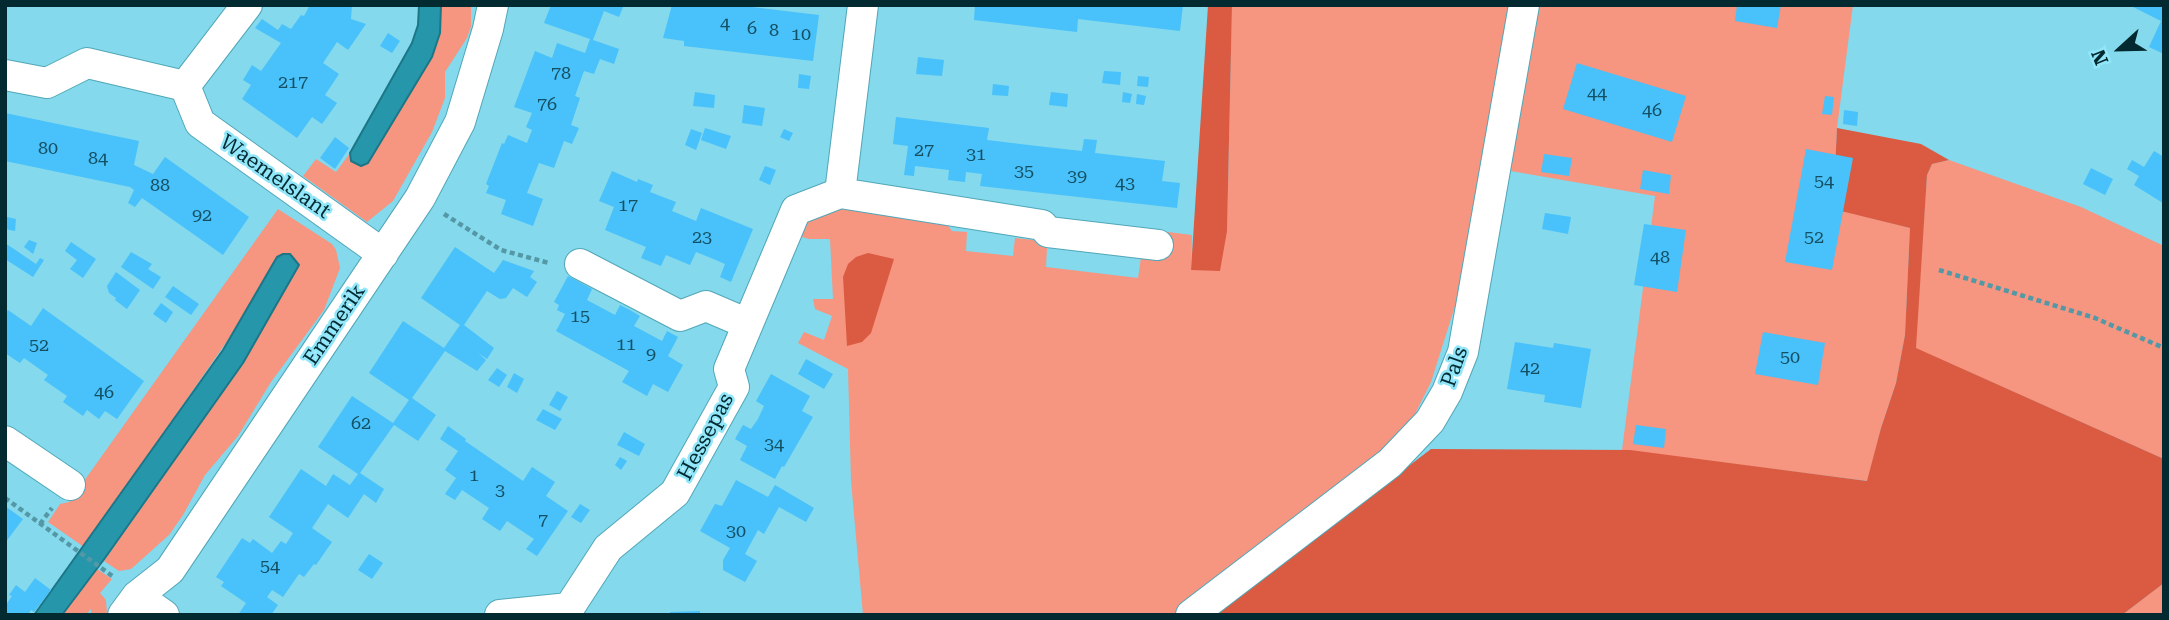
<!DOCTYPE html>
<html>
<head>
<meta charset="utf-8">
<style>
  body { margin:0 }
  #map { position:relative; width:2169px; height:620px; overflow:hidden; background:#84d9ec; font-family:"Roboto Serif",serif }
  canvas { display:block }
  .frame { position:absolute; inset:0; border:7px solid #032a31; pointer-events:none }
  .north { position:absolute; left:2085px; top:14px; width:70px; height:70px; -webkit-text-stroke:5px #91e7f9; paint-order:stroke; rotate:248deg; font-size:19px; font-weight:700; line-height:28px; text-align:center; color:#032a31 }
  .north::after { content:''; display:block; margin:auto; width:24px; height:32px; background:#032a31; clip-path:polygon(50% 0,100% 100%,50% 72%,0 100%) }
</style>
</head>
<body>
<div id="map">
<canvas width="2169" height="620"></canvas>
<div class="frame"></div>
<div class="north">N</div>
</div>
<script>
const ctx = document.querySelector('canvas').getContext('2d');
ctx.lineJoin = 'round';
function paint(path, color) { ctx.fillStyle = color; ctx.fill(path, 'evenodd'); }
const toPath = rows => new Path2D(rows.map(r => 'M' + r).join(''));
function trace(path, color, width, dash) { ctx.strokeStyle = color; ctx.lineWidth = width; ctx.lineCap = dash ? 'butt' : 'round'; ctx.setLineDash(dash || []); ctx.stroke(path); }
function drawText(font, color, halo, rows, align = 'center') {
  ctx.font = font + ' "Roboto Serif",serif'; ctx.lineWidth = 5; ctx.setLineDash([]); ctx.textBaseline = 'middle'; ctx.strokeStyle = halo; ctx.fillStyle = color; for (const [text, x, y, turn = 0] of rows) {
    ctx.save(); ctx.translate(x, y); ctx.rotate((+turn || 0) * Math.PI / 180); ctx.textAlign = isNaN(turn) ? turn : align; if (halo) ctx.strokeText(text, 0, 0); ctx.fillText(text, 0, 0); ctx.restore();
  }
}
paint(toPath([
  [441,5,471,5,471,27,467,38,445,72,445,98,432,132,393,201,367,222,303,176,316,159,336,172,350,153,351,161,361,166,368,163,399,111,440,33],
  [1232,5,1509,5,1468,265,1431,382,1412,420,1389,446,1319,504,1176,615,863,615,851,481,848,369,798,343,804,332,824,340,832,316,815,309,813,299,833,299,830,239,809,239,799,236,803,222,825,206,944,220,952,231,967,232,966,251,1013,256,1015,238,1034,240,1038,245,1047,248,1046,267,1138,278,1141,257,1164,258,1168,232,1192,235,1191,270,1227,231],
  [1532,5,1853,5,1837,128,1833,208,1910,228,1905,335,1896,383,1881,428,1868,481,1622,450,1655,196,1505,170],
  [1949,160,2081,207,2164,246,2164,459,1915,348,1927,175,1932,164],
  [278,209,332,244,336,250,340,268,324,310,271,382,238,436,205,475,183,515,169,535,131,569,119,571,104,561,243,363,241,321,84,547,48,522,60,504,69,502],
  [97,569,112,579,100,593,106,600,107,615,91,615,91,609,86,615,62,615],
  [2164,583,2164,613,2162,615,2122,615]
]), '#f69580');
paint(toPath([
  [1208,5,1232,5,1227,231,1220,271,1191,270],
  [1837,128,1921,144,1949,160,1932,164,1927,175,1916,348,2164,459,2164,583,2122,615,1214,615,1431,449,1630,450,1867,481,1881,428,1896,383,1905,335,1910,228,1833,209],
  [868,253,894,259,871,333,862,342,847,346,843,277,848,264,856,257]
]), '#da5b41');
const water = toPath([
  [419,5,441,5,440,33,432,57,368,163,361,166,351,161,350,153,412,43,418,25,419,5],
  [283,254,290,254,299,265,243,363,105,558,62,615,34,615,223,350,277,257,283,254]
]);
paint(water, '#2696ab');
trace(water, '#1c7686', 2);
paint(toPath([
  [310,5,352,5,351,19,366,24,348,50,337,42,323,63,339,74,325,95,337,103,322,124,312,117,297,138,242,99,251,85,243,80,252,65,261,71,281,43,255,28,262,19,278,30,282,24,291,29,301,15,304,16],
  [551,5,624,5,619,17,604,11,593,40,619,49,614,64,600,59,594,74,584,71,575,96,580,98,571,125,579,128,572,144,564,141,554,168,539,163,527,193,543,199,533,226,501,214,506,200,486,193,489,186,486,184,502,143,504,144,508,135,527,143,532,130,526,127,532,113,514,107,535,51,552,58,557,43,585,53,590,39,544,23],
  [672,5,735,5,819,15,813,61,684,46,684,41,663,38],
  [975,5,1183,5,1180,31,1078,19,1077,32,974,20],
  [1737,5,1781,5,1777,28,1735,21],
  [2129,5,2164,5,2164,54,2149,47,2161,21],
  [388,33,400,41,392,53,380,46],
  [918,57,944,60,942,76,916,74],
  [1577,63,1686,96,1672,142,1563,109],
  [1104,71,1121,72,1120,85,1102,83],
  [799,74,811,76,809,89,798,88],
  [1138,76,1149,77,1148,87,1137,86],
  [993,84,1009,86,1008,96,992,95],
  [695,92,715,95,714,108,693,106],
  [1051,92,1068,94,1067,107,1049,105],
  [1123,92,1132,94,1130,103,1122,102],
  [1137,94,1146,96,1144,105,1136,104],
  [1825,96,1834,97,1832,115,1822,114],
  [744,105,765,108,762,126,742,123],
  [1844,110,1858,112,1857,126,1843,124],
  [5,113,139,141,134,165,153,174,165,157,249,217,223,255,142,198,135,207,128,203,134,190,130,187,5,161],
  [896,117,989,128,987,140,1037,146,1082,151,1084,139,1097,140,1095,153,1165,161,1162,181,1180,183,1177,208,980,186,982,174,966,172,965,182,956,181,948,180,949,170,915,166,914,176,904,175,908,146,893,144],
  [705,128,731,136,726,149,701,140],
  [691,129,702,133,696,150,685,145],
  [784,129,793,133,789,141,780,137],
  [335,137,349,148,335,169,320,158],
  [1806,149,1853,158,1832,270,1785,262],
  [2154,151,2164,157,2163,203,2134,185,2139,176,2127,169,2132,160,2144,167],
  [1544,154,1572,158,1569,176,1541,172],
  [765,166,776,170,770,185,759,180],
  [2091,168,2113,179,2105,195,2083,184],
  [1643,170,1671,175,1669,194,1640,189],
  [612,171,637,182,638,179,653,185,650,192,676,202,672,211,696,221,701,208,753,229,731,282,720,277,725,264,711,258,696,252,690,265,666,255,661,266,641,258,646,247,605,230,614,207,599,201],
  [1545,213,1571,217,1568,234,1542,229],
  [7,217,16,219,15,231,5,229],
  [1644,224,1686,230,1677,292,1634,285],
  [29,240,37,243,33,254,24,247],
  [71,242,96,259,83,278,70,269,77,260,65,251],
  [5,243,36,264,40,258,44,260,33,277,5,259],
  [455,247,494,273,503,260,534,271,530,277,537,282,527,297,513,288,506,298,500,299,487,291,464,325,494,348,487,359,478,353,486,360,477,371,445,351,412,398,436,415,418,441,394,425,360,473,384,489,376,503,364,494,348,518,328,504,312,528,332,542,316,565,314,564,304,577,299,574,283,597,272,590,267,597,278,605,271,615,238,615,246,603,221,586,224,582,216,577,242,538,250,543,253,539,272,553,281,541,286,544,293,533,269,517,301,469,326,486,333,474,350,485,358,474,318,447,352,396,393,423,409,400,369,373,403,321,444,348,460,325,421,298],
  [131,252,152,264,148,269,161,277,153,289,121,267],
  [116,272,140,290,127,309,115,300,116,298,109,293,107,286],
  [568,276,592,289,587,300,615,315,620,305,630,310,640,316,634,326,662,341,667,331,678,337,668,356,683,365,668,392,653,384,647,396,622,382,629,371,556,331,565,314,557,310,559,305,554,302],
  [173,286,199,304,191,315,165,297],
  [161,303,173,312,166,323,153,314],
  [43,308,144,381,117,419,105,411,99,419,87,410,83,416,63,402,67,396,44,380,48,375,24,358,20,363,5,353,5,313,8,310,31,326],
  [1763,332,1825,343,1818,385,1755,374],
  [1515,342,1553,348,1554,343,1591,349,1581,408,1544,402,1545,395,1507,389],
  [806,359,833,374,824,389,798,374],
  [497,368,507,375,499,387,488,380],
  [514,373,524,379,517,393,507,387],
  [771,374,810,396,802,411,813,417,784,467,782,466,775,479,740,460,747,446,735,439,743,425,751,429,758,419,764,406,756,401],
  [557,391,568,397,560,411,549,405],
  [543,409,562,419,555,430,536,420],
  [1636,425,1666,429,1664,448,1633,444],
  [448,426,466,439,465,441,523,481,532,467,555,482,546,496,568,511,537,556,526,549,534,539,507,521,500,531,482,519,489,508,462,490,455,500,445,494,456,478,445,470,458,451,440,439],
  [624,432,645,444,639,456,617,445],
  [620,457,627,461,621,470,615,465],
  [736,480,768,497,775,485,814,508,806,522,779,507,764,534,758,530,745,554,757,561,745,582,723,570,723,560,730,548,700,531,715,504,722,506],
  [580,504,590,510,581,523,571,517],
  [5,506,23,519,5,543],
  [369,554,383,563,372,579,358,570],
  [35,578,51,590,34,612,31,610,28,615,8,615,5,613,5,606,12,596,9,595,16,585,25,592],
  [700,611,700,615,670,615,670,612]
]), '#49c1fa');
const street = toPath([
  [5,75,47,83,87,63,185,86,200,123,383,254],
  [185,86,247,5],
  [840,193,863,5],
  [580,264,680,316,706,306,748,324],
  [5,441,70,485],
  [137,596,164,615],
  [123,615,137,596,170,570,420,198,460,122,488,29,493,5],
  [500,615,569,608,608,548,675,493,734,387,729,369,796,210,840,193,1042,225,1048,232,1158,245],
  [1191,615,1390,463,1430,421,1447,392,1463,352,1524,5]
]);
trace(street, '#51a7b8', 32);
trace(toPath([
  [444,214,501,250,549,263],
  [1939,270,2095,318,2164,348],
  [5,498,115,578],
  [40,524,52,508]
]), '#5498a6', 4.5, [5, 3.5]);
trace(street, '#fff', 30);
drawText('18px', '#145063', null, [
  ["4",725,24],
  ["6",752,29],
  ["8",774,31],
  ["10",801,35],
  ["78",561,74],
  ["217",293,83],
  ["44",1597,94],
  ["76",547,105],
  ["46",1652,111],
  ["80",48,149],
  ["27",924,151],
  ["31",976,155],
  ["84",98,159],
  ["35",1024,172],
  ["39",1077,177],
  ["54",1824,182],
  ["43",1125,184],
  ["88",160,186],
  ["17",628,206],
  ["92",202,216],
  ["23",702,238],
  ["52",1814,238],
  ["48",1660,258],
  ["15",580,317],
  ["11",626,345],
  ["52",39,346],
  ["9",651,355],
  ["50",1790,358],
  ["42",1530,369],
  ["46",104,393],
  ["62",361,424],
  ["34",774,445],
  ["1",474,476],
  ["3",500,491],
  ["7",543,521],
  ["30",736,532],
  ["54",270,567]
]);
drawText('21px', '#032a31', '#91e7f9', [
  ["Waemelslant",275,177,35],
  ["Emmerik",335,325,-56],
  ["Pals",1455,367,-70],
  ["Hessepas",706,437,-62]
]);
</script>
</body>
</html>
